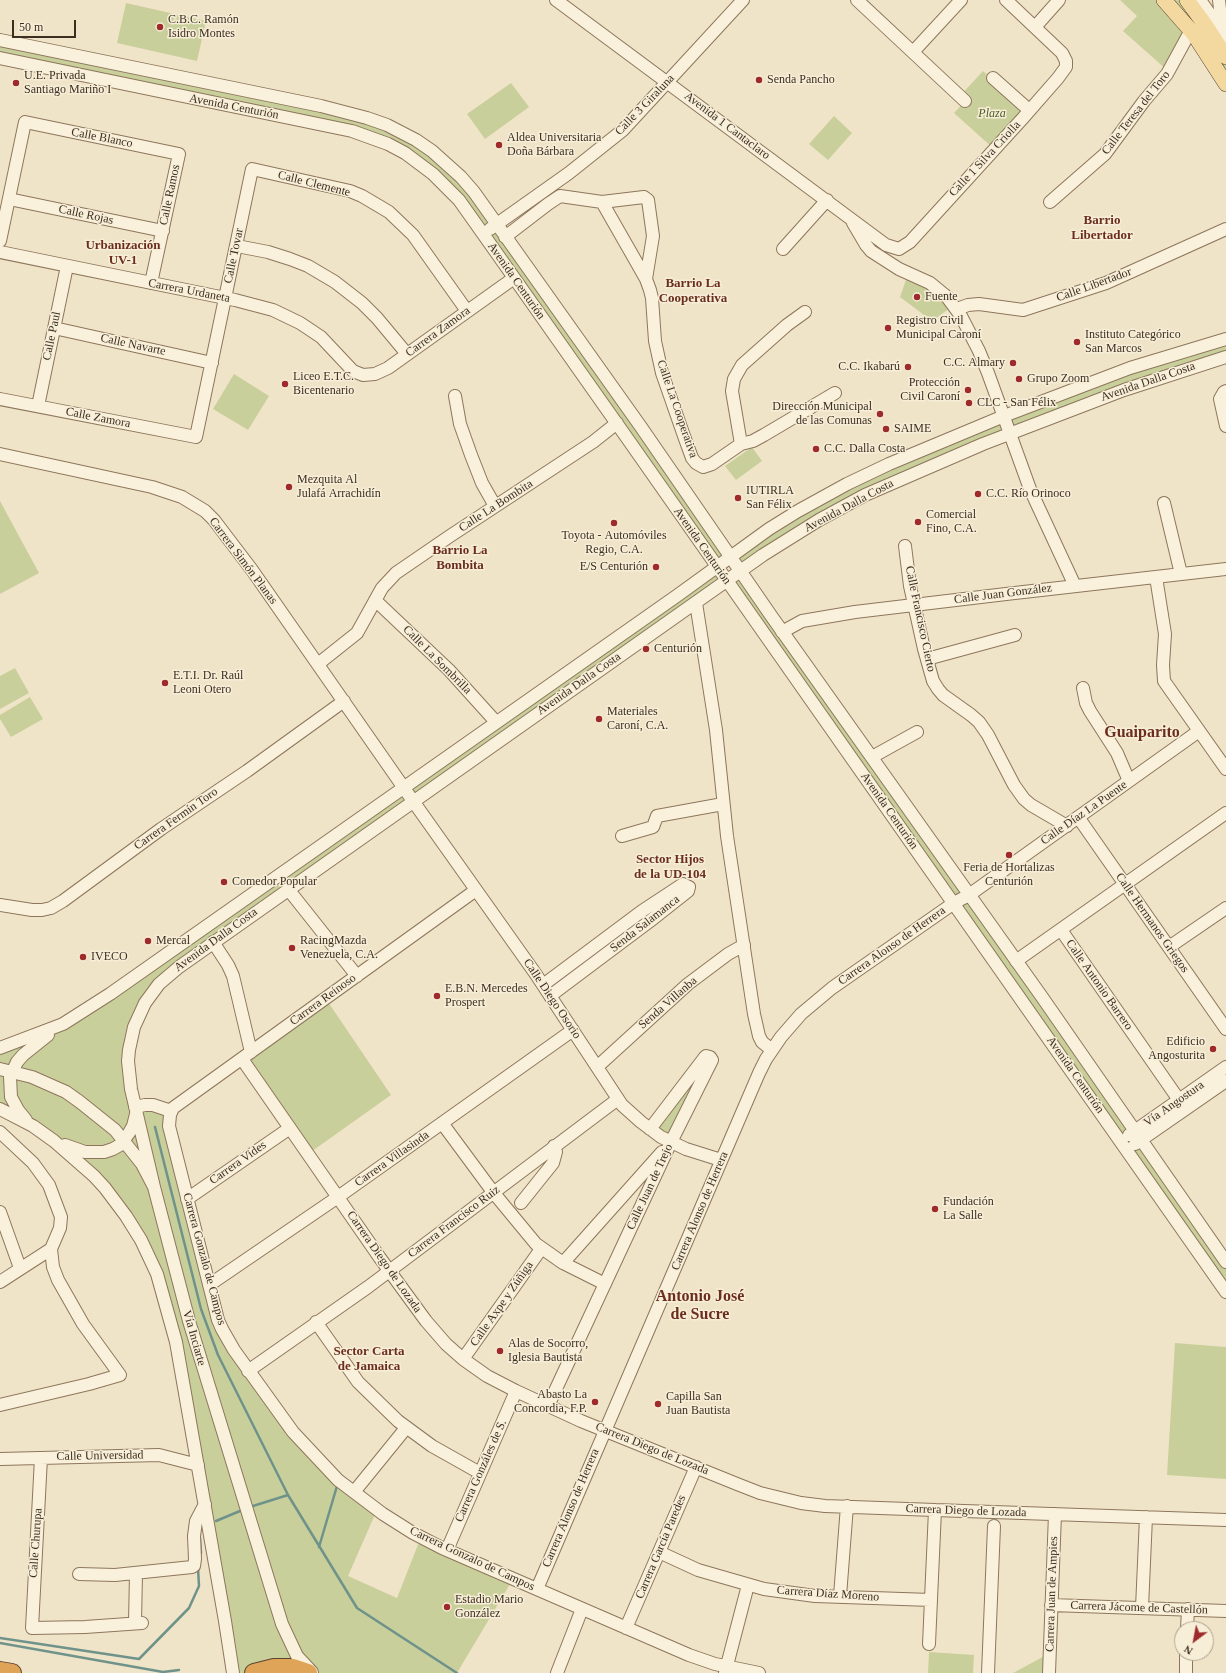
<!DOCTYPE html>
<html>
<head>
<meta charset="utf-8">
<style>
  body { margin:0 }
  #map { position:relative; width:1226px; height:1673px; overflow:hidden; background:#f0e4c8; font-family:Georgia,serif }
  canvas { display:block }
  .north { position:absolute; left:1174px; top:1621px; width:40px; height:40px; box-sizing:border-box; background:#f7eed8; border:1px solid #ada18e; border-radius:50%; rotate:212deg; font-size:11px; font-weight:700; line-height:16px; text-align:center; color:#3d2e20 }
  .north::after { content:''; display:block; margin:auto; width:14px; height:18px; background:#9e2a2b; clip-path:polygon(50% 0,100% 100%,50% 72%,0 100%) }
  .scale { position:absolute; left:12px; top:20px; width:64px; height:18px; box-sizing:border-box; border:2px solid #3d2e20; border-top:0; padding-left:5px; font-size:12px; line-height:14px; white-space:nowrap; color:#3d2e20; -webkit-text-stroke:3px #f7eed8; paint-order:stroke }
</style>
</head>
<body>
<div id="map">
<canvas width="1226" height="1673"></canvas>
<div class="north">N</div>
<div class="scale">50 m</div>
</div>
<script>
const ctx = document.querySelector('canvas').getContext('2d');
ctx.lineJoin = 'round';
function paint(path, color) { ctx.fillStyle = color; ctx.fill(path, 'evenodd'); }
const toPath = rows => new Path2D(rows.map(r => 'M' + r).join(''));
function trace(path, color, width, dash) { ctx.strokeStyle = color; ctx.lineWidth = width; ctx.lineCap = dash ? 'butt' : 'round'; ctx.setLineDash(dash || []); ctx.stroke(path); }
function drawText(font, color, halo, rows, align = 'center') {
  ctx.font = font + ' Georgia,serif'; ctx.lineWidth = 3; ctx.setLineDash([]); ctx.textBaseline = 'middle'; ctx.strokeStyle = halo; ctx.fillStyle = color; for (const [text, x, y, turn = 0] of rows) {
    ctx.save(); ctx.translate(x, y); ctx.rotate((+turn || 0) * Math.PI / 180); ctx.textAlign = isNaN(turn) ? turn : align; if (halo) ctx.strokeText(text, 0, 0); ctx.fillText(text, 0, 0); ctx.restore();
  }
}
paint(toPath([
  [1120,0,1200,0,1226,37,1226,84,1193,33,1168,71,1123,31,1137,16],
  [126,3,206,21,197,61,117,43],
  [0,40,367,118,448,165,731,557,889,464,1226,339,1226,357,906,476,740,571,1135,1131,1226,1067,1226,1081,1141,1140,1226,1262,1226,1292,1128,1150,1141,1140,1121,1140,727,581,165,978,131,1039,135,1107,163,1108,218,1320,293,1432,377,1510,348,1576,397,1598,421,1537,513,1579,457,1673,233,1673,225,1621,157,1274,94,1176,0,1109,0,1048,45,1032,717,567,459,200,388,144,0,58],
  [731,557,740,571,727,581,718,567],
  [983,71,1028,113,994,149,954,113,965,101,960,96],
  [511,83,529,107,485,139,467,114],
  [834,116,852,133,828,160,809,144],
  [908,274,953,306,932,321,900,297],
  [234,374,269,396,248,430,213,409],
  [752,447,762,461,736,480,725,466],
  [0,501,39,573,0,594],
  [15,668,29,693,0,709,0,676],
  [30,697,43,719,11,737,0,719,0,715],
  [326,999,391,1095,308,1154,242,1059],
  [708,1056,671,1142,652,1131],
  [1175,1343,1226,1347,1226,1479,1167,1475],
  [929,1652,974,1655,973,1673,928,1673],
  [1050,1653,1049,1673,1013,1673]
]), '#c9cf9b');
trace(toPath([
  [155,1127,201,1309,218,1355,288,1495,357,1608,457,1673],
  [253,1506,288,1495],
  [216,1521,240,1511],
  [200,1538,201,1553],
  [319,1547,337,1486],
  [0,1638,139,1659,189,1608,199,1586,198,1568],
  [0,1643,163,1672,179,1670]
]), '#6f938a', 2.5);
const minor = toPath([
  [556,0,886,245,899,249,910,242,1023,118,1058,78,1066,67,1066,61,1062,53,1006,0],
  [857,0,965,101],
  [1200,0,1226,37],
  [1219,0,1222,27],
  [1035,27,1059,0],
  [0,40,321,106,367,118,387,125,416,140,432,151,461,177,474,192,641,427,772,617,1042,997,1226,1262],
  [913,52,961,0],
  [0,58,352,131,388,144,405,153,433,174,459,200,493,248,627,438,1226,1292],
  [993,78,1029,110],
  [9,199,163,231],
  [602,202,646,279,650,290,652,298,655,341,662,373,684,436,692,458,696,463,703,467,712,464,741,444,753,441,764,435,835,393],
  [1050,202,1105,154,1144,101,1167,74,1191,30],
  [853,223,866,245,871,251,899,269,930,283,947,297,961,316,979,351,988,373,1030,489,1075,586],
  [490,229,569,173,623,130,743,0],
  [505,237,548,204,560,196,602,202,644,197,648,200,653,236,646,279],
  [0,241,25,122,179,154,151,283],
  [237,246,268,252,290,259,308,266,335,282,362,303,377,318,407,354],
  [783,249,827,200],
  [0,252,235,300,273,310,300,323,321,337,353,371,363,375,375,374,388,368,514,278],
  [957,309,968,305,979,304,1023,310,1106,283,1226,229],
  [54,328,212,363],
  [1226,391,1224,392,1220,399,1226,426],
  [455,396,460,424,471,455,482,483,495,506],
  [0,399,196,437,252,169,350,191,362,196,389,212,413,235,467,311],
  [38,406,67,266],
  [741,444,732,391,734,379,742,365,787,325,805,312],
  [0,454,152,487,182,497,205,511,214,520,252,570,413,801,535,973,622,1105,641,1122,661,1137,686,1149,721,1160],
  [1164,503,1181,574],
  [905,546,910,586,924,649,933,681,938,689,943,695,971,715,979,722,988,735,1014,785,1024,799,1031,805,1067,826],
  [1156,577,1165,634,1163,665,1164,681,1226,769],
  [375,600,449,670,496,722],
  [696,603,716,730,727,836,754,1014,759,1036,762,1042,772,1050],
  [782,632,802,621,855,612,1006,594,1226,569],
  [927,659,1015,635],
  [318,664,357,633,382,588,396,573,450,536,593,442,617,423],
  [1083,688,1086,703,1090,711,1117,753,1129,781],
  [872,757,917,732],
  [1078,817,1226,1029],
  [622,836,653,827,657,816,723,804],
  [288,889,357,976],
  [476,890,173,1108,170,1115,169,1126,218,1320,222,1329,234,1350,293,1432,338,1480,383,1514,413,1533,442,1548,689,1655,715,1664,759,1673],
  [0,905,32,910,42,910,51,908,63,901,161,829,247,771,344,701],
  [1061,930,1179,1100],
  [213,942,228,965,233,976,251,1052],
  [1169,947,1226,908],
  [1016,961,1226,813],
  [543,985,642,911,683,884,689,887,688,891,650,921,550,996],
  [0,1048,63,1024,110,994,678,595,769,529,798,511,847,484,889,464,1004,416,1130,368,1226,339],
  [242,1059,380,1258,426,1321,446,1344,463,1359,487,1376,516,1391,581,1421,737,1484,760,1493,801,1503,825,1506,935,1510,1226,1520],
  [597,1067,688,984,728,954,744,945],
  [0,1069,32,1077,66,1092,80,1102,115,1130,142,1164,154,1187,189,1321,282,1624,297,1656,312,1672],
  [135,1107,145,1105,153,1105,171,1111],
  [0,1109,33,1126,54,1141,94,1176,105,1188,126,1216,141,1240,157,1274,176,1342,225,1621,233,1673],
  [26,1120,18,1110,11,1097,10,1077,17,1062,23,1055,48,1035],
  [442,1123,493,1192,536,1244,563,1263,605,1284],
  [0,1132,33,1163,49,1185,61,1217,60,1228,51,1249,53,1267,58,1280,83,1324,120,1375,89,1384,0,1405],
  [1129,1135,1226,1067],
  [1135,1144,1226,1081],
  [65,1145,85,1152,104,1152,113,1149,120,1145,129,1133,133,1126,136,1114],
  [154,1187,131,1089,128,1061,129,1050,134,1027,145,1003,159,984,179,967,763,555,819,520,865,495,983,444,1124,390,1226,357],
  [187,1199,290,1128],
  [521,1203,553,1163,556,1152,554,1146],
  [0,1212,20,1268],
  [563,1263,662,1152],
  [0,1282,51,1249],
  [209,1285,338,1197,573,1030],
  [316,1322,358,1382,398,1421,432,1446,480,1473],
  [463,1359,541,1249],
  [248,1371,368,1287,618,1099],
  [548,1406,671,1142,712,1060,710,1057,706,1056,705,1057,650,1129],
  [41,1458,32,1628,85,1627,142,1623],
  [0,1459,159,1455,198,1465],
  [354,1492,406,1428],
  [447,1550,516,1391],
  [659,1552,698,1570,764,1589,815,1596,931,1600],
  [79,1574,115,1575,192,1567,194,1566,195,1559,194,1536,196,1521,205,1504],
  [537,1589,759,1073,766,1059,781,1037,801,1014,832,988,954,903,969,895,1199,731],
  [840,1596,847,1506],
  [1051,1605,1226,1611],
  [1142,1608,1146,1517],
  [135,1623,136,1573],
  [626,1628,696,1467],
  [1187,1629,1188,1609],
  [929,1644,935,1510],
  [557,1673,582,1609],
  [725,1673,748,1585],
  [988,1673,994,1526],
  [1049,1673,1055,1514],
  [1186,1673,1186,1653]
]);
const major = toPath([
  [1164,0,1193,33,1226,84],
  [1187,0,1206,26,1226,57]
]);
const highway = toPath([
  [0,1671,12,1673],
  [254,1673,274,1668,293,1668,308,1673]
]);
trace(minor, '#8d765c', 14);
trace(major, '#5b4430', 16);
trace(highway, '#5b4430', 20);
trace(minor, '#faf1dc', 12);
trace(major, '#f3d9a0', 15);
trace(highway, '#e0a458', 18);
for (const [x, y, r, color] of [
  [160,27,4,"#9e2a2b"],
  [759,80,4,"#9e2a2b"],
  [16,83,4,"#9e2a2b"],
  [499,145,4,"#9e2a2b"],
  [917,297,4,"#9e2a2b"],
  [888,328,4,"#9e2a2b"],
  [1077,342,4,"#9e2a2b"],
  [1013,363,4,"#9e2a2b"],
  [908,367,4,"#9e2a2b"],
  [1019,379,4,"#9e2a2b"],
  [285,384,4,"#9e2a2b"],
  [968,390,4,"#9e2a2b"],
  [969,403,4,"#9e2a2b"],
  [880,414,4,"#9e2a2b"],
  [886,429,4,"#9e2a2b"],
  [816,449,4,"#9e2a2b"],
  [289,487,4,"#9e2a2b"],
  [978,494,4,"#9e2a2b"],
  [738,498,4,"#9e2a2b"],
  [918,522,4,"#9e2a2b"],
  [614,523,4,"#9e2a2b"],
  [656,567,4,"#9e2a2b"],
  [646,649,4,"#9e2a2b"],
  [165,683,4,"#9e2a2b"],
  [599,719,4,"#9e2a2b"],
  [1009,855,4,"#9e2a2b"],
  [224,882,4,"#9e2a2b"],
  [148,941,4,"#9e2a2b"],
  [292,948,4,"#9e2a2b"],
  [83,957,4,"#9e2a2b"],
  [437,996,4,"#9e2a2b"],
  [1213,1049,4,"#9e2a2b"],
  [935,1209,4,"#9e2a2b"],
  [500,1351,4,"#9e2a2b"],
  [595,1402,4,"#9e2a2b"],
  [658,1404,4,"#9e2a2b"],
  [447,1607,4,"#9e2a2b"]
]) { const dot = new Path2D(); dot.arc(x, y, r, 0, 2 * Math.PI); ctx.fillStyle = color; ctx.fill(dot); trace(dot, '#f7eed8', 1.5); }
drawText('12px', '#3d2e20', '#f7eed8', [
  ["C.B.C. Ramón",168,20],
  ["Isidro Montes",168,34],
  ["U.E. Privada",24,76],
  ["Santiago Mariño I",24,90],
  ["Senda Pancho",767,80],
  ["Aldea Universitaria",507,138],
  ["Doña Bárbara",507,152],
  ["Fuente",925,297],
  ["Registro Civil",896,321],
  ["Municipal Caroní",896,335],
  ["Instituto Categórico",1085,335],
  ["San Marcos",1085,349],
  ["C.C. Almary",1005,363,"right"],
  ["C.C. Ikabarú",900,367,"right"],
  ["Liceo E.T.C.",293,377],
  ["Bicentenario",293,391],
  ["Grupo Zoom",1027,379],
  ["Protección",960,383,"right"],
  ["Civil Caroní",960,397,"right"],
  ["CLC - San Félix",977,403],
  ["Dirección Municipal",872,407,"right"],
  ["de las Comunas",872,421,"right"],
  ["SAIME",894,429],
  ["C.C. Dalla Costa",824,449],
  ["Mezquita Al",297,480],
  ["Julafá Arrachidín",297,494],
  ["IUTIRLA",746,491],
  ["San Félix",746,505],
  ["C.C. Río Orinoco",986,494],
  ["Comercial",926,515],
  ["Fino, C.A.",926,529],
  ["Toyota - Automóviles",614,536,"center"],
  ["Regio, C.A.",614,550,"center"],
  ["E/S Centurión",648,567,"right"],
  ["Centurión",654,649],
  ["E.T.I. Dr. Raúl",173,676],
  ["Leoni Otero",173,690],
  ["Materiales",607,712],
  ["Caroní, C.A.",607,726],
  ["Feria de Hortalizas",1009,868,"center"],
  ["Centurión",1009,882,"center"],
  ["Comedor Popular",232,882],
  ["Mercal",156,941],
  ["RacingMazda",300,941],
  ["Venezuela, C.A.",300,955],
  ["IVECO",91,957],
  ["E.B.N. Mercedes",445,989],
  ["Prospert",445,1003],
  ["Edificio",1205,1042,"right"],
  ["Angosturita",1205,1056,"right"],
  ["Fundación",943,1202],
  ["La Salle",943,1216],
  ["Alas de Socorro,",508,1344],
  ["Iglesia Bautista",508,1358],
  ["Abasto La",587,1395,"right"],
  ["Concordia, F.P.",587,1409,"right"],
  ["Capilla San",666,1397],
  ["Juan Bautista",666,1411],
  ["Estadio Mario",455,1600],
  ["González",455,1614]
], 'left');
drawText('12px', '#3d2e20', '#f7eed8', [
  ["Calle 3 Giraluna",645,105,-46],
  ["Avenida Centurión",234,107,11],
  ["Calle Teresa del Toro",1136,113,-52],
  ["Avenida 1 Cantaclaro",727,126,37],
  ["Calle Blanco",102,138,11],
  ["Calle 1 Silva Criolla",985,159,-47],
  ["Calle Clemente",314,184,14],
  ["Calle Ramos",170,195,-78],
  ["Calle Rojas",86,215,12],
  ["Calle Tovar",234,256,-78],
  ["Avenida Centurión",516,281,55],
  ["Calle Libertador",1094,285,-20],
  ["Carrera Urdaneta",189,291,11],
  ["Carrera Zamora",438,332,-36],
  ["Calle Paul",52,336,-78],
  ["Calle Navarte",133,345,12],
  ["Avenida Dalla Costa",1148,382,-19],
  ["Calle La Cooperativa",677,409,71],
  ["Calle Zamora",98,418,11],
  ["Calle La Bombita",496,506,-33],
  ["Avenida Dalla Costa",849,506,-28],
  ["Avenida Centurión",702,546,55],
  ["Carrera Simón Planas",243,561,53],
  ["Calle Juan González",1003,594,-7],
  ["Calle Francisco Cierto",920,619,78],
  ["Calle La Sombrilla",437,660,45],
  ["Avenida Dalla Costa",579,684,-35],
  ["Avenida Centurión",889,811,55],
  ["Calle Díaz La Puente",1084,813,-35],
  ["Carrera Fermín Toro",176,819,-35],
  ["Calle Hermanos Griegos",1152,923,55],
  ["Senda Salamanca",645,924,-38],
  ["Avenida Dalla Costa",216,940,-36],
  ["Carrera Alonso de Herrera",892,946,-35],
  ["Calle Antonio Barrero",1099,985,55],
  ["Calle Diego Osorio",552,999,56],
  ["Carrera Reinoso",323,1000,-36],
  ["Senda Villanba",668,1003,-41],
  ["Avenida Centurión",1075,1075,55],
  ["Vía Angostura",1174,1104,-35],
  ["Carrera Villasinda",392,1159,-35],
  ["Carrera Vides",238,1163,-35],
  ["Calle Juan de Trejo",650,1187,-65],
  ["Carrera Alonso de Herrera",700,1211,-67],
  ["Carrera Francisco Ruiz",454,1222,-37],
  ["Carrera Gonzalo de Campos",204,1259,75],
  ["Carrera Diego de Lozada",384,1262,55],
  ["Calle Axpe y Zúñiga",502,1304,-55],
  ["Vía Inciarte",194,1338,74],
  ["Carrera Diego de Lozada",652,1449,22],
  ["Calle Universidad",100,1456,-1],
  ["Carrera Gonzáles de S.",481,1471,-66],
  ["Carrera Alonso de Herrera",571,1508,-67],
  ["Carrera Diego de Lozada",966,1511,2],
  ["Calle Churupa",36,1543,-86],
  ["Carrera García Paredes",661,1547,-67],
  ["Carrera Gonzalo de Campos",472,1559,25],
  ["Carrera Díaz Moreno",828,1594,4],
  ["Carrera Juan de Ampies",1052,1594,-88],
  ["Carrera Jácome de Castellón",1139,1608,2]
]);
drawText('italic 12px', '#4d5a26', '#f7eed8', [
  ["Plaza",992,114]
]);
drawText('bold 13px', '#6b2e1e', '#f7eed8', [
  ["Barrio",1102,221],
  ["Libertador",1102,236],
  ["Urbanización",123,246],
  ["UV-1",123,261],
  ["Barrio La",693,284],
  ["Cooperativa",693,299],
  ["Barrio La",460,551],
  ["Bombita",460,566],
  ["Sector Hijos",670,860],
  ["de la UD-104",670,875],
  ["Sector Carta",369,1352],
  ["de Jamaica",369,1367]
]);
drawText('bold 16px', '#6b2e1e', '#f7eed8', [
  ["Guaiparito",1142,733],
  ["Antonio José",700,1297],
  ["de Sucre",700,1315]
]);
</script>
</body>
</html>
